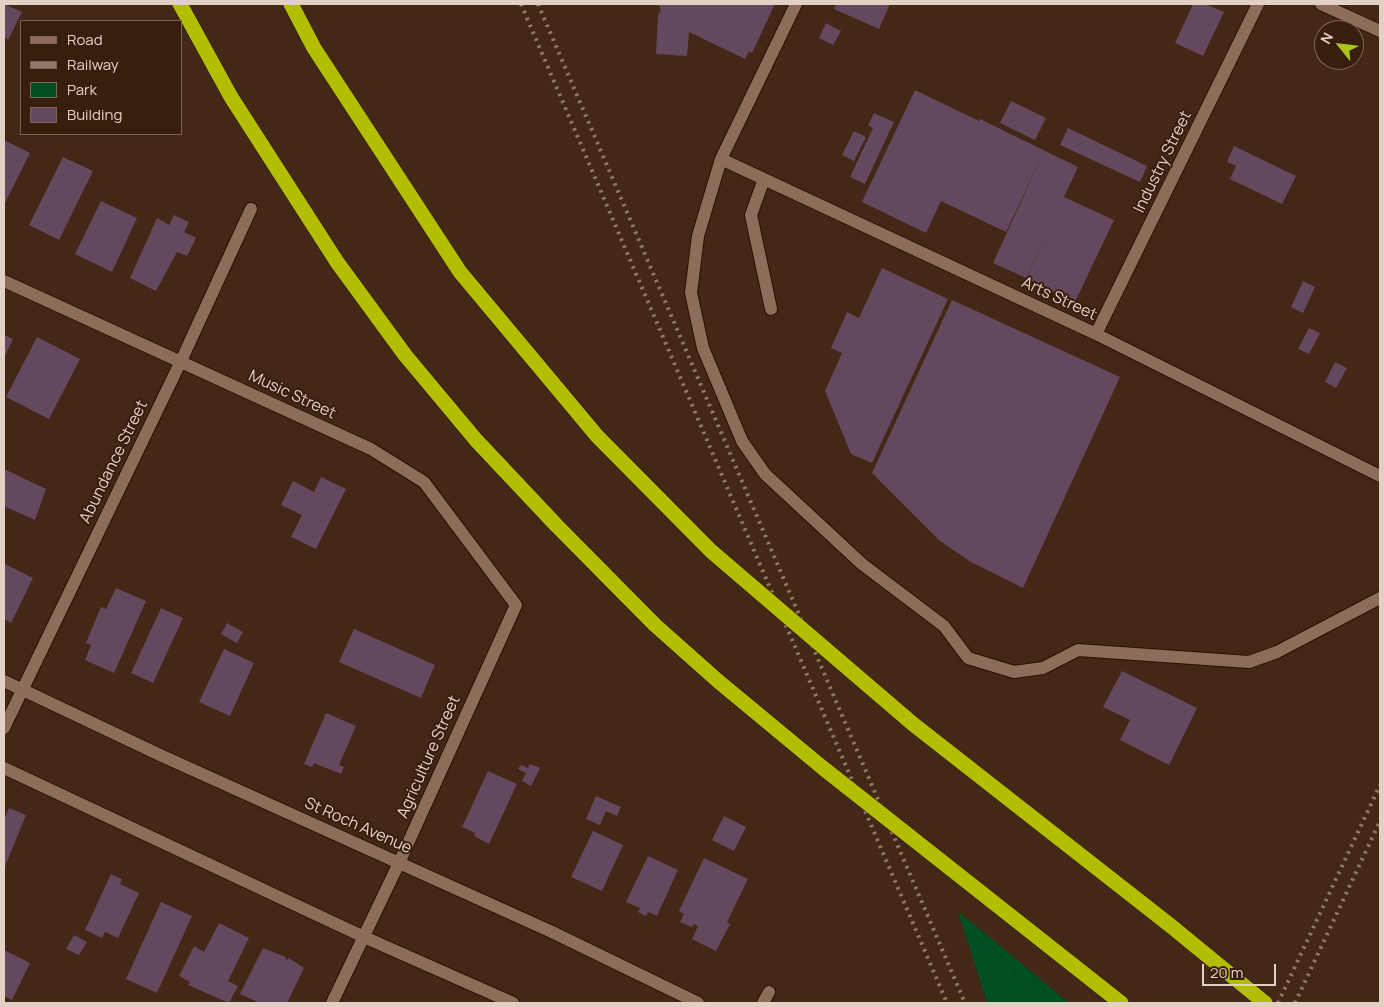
<!DOCTYPE html>
<html>
<head>
<meta charset="utf-8">
<style>
  body { margin:0 }
  #map { position:relative; width:1384px; height:1007px; overflow:hidden; background:#432817; font-family:Manrope,sans-serif }
  canvas { display:block }
  .frame { position:absolute; inset:0; border:5px solid #e2d0c5; pointer-events:none }
  .legend { position:absolute; left:20px; top:20px; width:162px; height:115px; box-sizing:border-box; background:#381e0d; border:1px solid #7c6557; margin:0; padding:6px 9px; list-style:none; font-size:15px; color:#e2d0c5 }
  .legend li { display:flex; align-items:center; gap:10px; height:25px }
  .legend b { width:25px; border:1px solid #7c6557 }
  .north { position:absolute; left:1314px; top:20px; width:50px; height:50px; box-sizing:border-box; background:#381e0d; border:1px solid #7c6557; border-radius:50%; rotate:299deg; font-size:14px; font-weight:700; line-height:20px; text-align:center; color:#e2d0c5 }
  .north::after { content:''; display:block; margin:auto; width:18px; height:22px; background:#aac719; clip-path:polygon(50% 0,100% 100%,50% 72%,0 100%) }
  .scale { position:absolute; left:1202px; top:964px; width:74px; height:22px; box-sizing:border-box; border:2px solid #e2d0c5; border-top:0; padding-left:6px; font-size:15px; line-height:18px; white-space:nowrap; color:#e2d0c5; -webkit-text-stroke:4px #381e0d; paint-order:stroke }
</style>
</head>
<body>
<div id="map">
<canvas width="1384" height="1007"></canvas>
<div class="frame"></div>
<ul class="legend">
<li><b style="height:6px;background:#8c6d5a"></b>Road</li>
<li><b style="height:6px;background:#8f796b"></b>Railway</li>
<li><b style="height:14px;background:#004e23"></b>Park</li>
<li><b style="height:14px;background:#64485d"></b>Building</li>
</ul>
<div class="north">N</div>
<div class="scale">20 m</div>
</div>
<script>
const ctx = document.querySelector('canvas').getContext('2d');
ctx.lineJoin = 'round';
function paint(path, color) { ctx.fillStyle = color; ctx.fill(path, 'evenodd'); }
const toPath = rows => new Path2D(rows.map(r => 'M' + r).join(''));
function trace(path, color, width, dash) { ctx.strokeStyle = color; ctx.lineWidth = width; ctx.lineCap = dash ? 'butt' : 'round'; ctx.setLineDash(dash || []); ctx.stroke(path); }
function drawText(font, color, halo, rows, align = 'center') {
  ctx.font = font + ' Manrope,sans-serif'; ctx.lineWidth = 4; ctx.setLineDash([]); ctx.textBaseline = 'middle'; ctx.strokeStyle = halo; ctx.fillStyle = color; for (const [text, x, y, turn = 0] of rows) {
    ctx.save(); ctx.translate(x, y); ctx.rotate((+turn || 0) * Math.PI / 180); ctx.textAlign = isNaN(turn) ? turn : align; if (halo) ctx.strokeText(text, 0, 0); ctx.fillText(text, 0, 0); ctx.restore();
  }
}
paint(toPath([
  [958,911,1069,1003,987,1003]
]), '#004e23');
paint(toPath([
  [4,4,22,12,8,40,4,37],
  [658,4,775,4,752,53,749,51,745,59,689,32,687,56,656,54,658,16,661,10],
  [836,4,890,4,879,29,834,9],
  [1193,4,1205,4,1224,12,1203,56,1175,43],
  [826,23,841,31,833,45,819,38],
  [915,90,979,121,980,119,1078,167,1064,197,1114,220,1075,302,1026,279,1049,231,1026,278,993,263,1042,156,1006,232,941,201,926,233,862,202],
  [1011,101,1046,118,1035,140,1000,123],
  [874,113,894,122,865,184,850,177,873,128,868,125],
  [1068,128,1147,166,1140,182,1060,145],
  [854,131,866,137,854,161,842,155],
  [4,140,30,153,4,205],
  [1234,146,1296,176,1282,204,1230,179,1236,166,1227,162],
  [63,157,93,171,59,240,29,225],
  [101,201,137,218,112,272,75,254],
  [174,215,189,222,184,232,196,238,187,256,177,252,156,291,130,278,157,218,169,225],
  [882,268,948,299,872,463,851,454,825,391,842,353,831,348,847,312,859,318],
  [1303,281,1315,287,1303,313,1291,307],
  [952,300,1120,377,1023,588,971,562,940,541,872,473],
  [1309,328,1320,333,1309,354,1298,349],
  [4,335,13,339,4,358],
  [37,337,80,359,49,419,6,397],
  [1335,362,1347,368,1336,388,1325,382],
  [4,469,46,489,35,520,4,506],
  [321,477,346,489,316,549,291,537,302,515,281,505,293,481,314,492],
  [5,564,33,578,11,623,4,619],
  [116,588,146,601,114,673,85,660,91,645,86,643,101,607,106,609],
  [161,608,183,618,153,683,131,673],
  [227,623,243,632,237,643,221,634],
  [354,629,435,665,421,698,339,662],
  [224,649,254,663,230,716,199,702],
  [1122,671,1197,708,1169,765,1120,740,1130,720,1103,707],
  [326,713,356,726,339,765,344,767,341,774,314,763,312,767,304,764],
  [530,764,540,768,531,786,522,781,526,773,518,769,521,765,528,768],
  [488,771,517,784,489,844,474,836,475,833,462,827],
  [596,796,621,807,617,816,606,811,600,825,586,819],
  [9,808,26,815,4,869,4,820],
  [724,816,746,827,734,851,712,840],
  [593,831,623,845,602,891,571,877],
  [648,856,678,870,657,916,648,912,646,916,638,912,640,908,626,902],
  [704,858,748,879,727,922,730,924,716,951,692,939,698,926,694,924,692,927,680,922,684,914,679,911],
  [111,874,122,879,120,884,139,893,118,938,105,932,102,938,85,930],
  [161,902,192,916,157,993,126,979],
  [219,923,249,938,228,981,238,986,229,1003,188,985,190,982,179,976,194,946,204,952],
  [74,935,87,942,79,955,66,949],
  [263,948,286,957,285,959,288,960,289,958,304,968,287,1003,260,1003,240,994],
  [4,950,30,963,12,1000,4,996]
]), '#64485d');
const minor = toPath([
  [796,4,721,159,698,236,691,293,703,348,742,441,765,474,862,564,944,626,968,658,1014,672,1043,668,1078,650,1249,662,1277,652,1380,598],
  [1321,4,1380,31],
  [721,159,1096,334,1380,476],
  [764,179,751,215,771,309],
  [4,281,371,449,424,482,516,605,399,863,332,1003],
  [1096,334,1258,4],
  [4,681,160,755,552,932,698,1003],
  [4,728,181,361,251,209],
  [4,768,364,937,513,1003],
  [763,1003,769,992]
]);
trace(minor, '#291001', 14);
trace(minor, '#8c6d5a', 12);
trace(toPath([
  [521,4,947,1003],
  [538,4,965,1003],
  [1278,1003,1380,785],
  [1295,1003,1380,821]
]), '#8f796b', 4, [2.5, 5]);
const highwayBridge = toPath([
  [180,4,231,97,337,262,405,355,476,440,557,526,655,625,718,681,823,768,1121,1003],
  [291,4,314,48,460,272,597,436,711,551,913,724,1171,926,1265,1003]
]);
trace(highwayBridge, '#291001', 16, []);
trace(highwayBridge, '#b3be02', 15);
drawText('16px', '#e2d0c5', '#381e0d', [
  ["Industry Street",1163,162,-64],
  ["Arts Street",1059,299,25],
  ["Music Street",292,395,25],
  ["Abundance Street",114,462,-64],
  ["Agriculture Street",429,757,-66],
  ["St Roch Avenue",358,826,24]
]);
</script>
</body>
</html>
